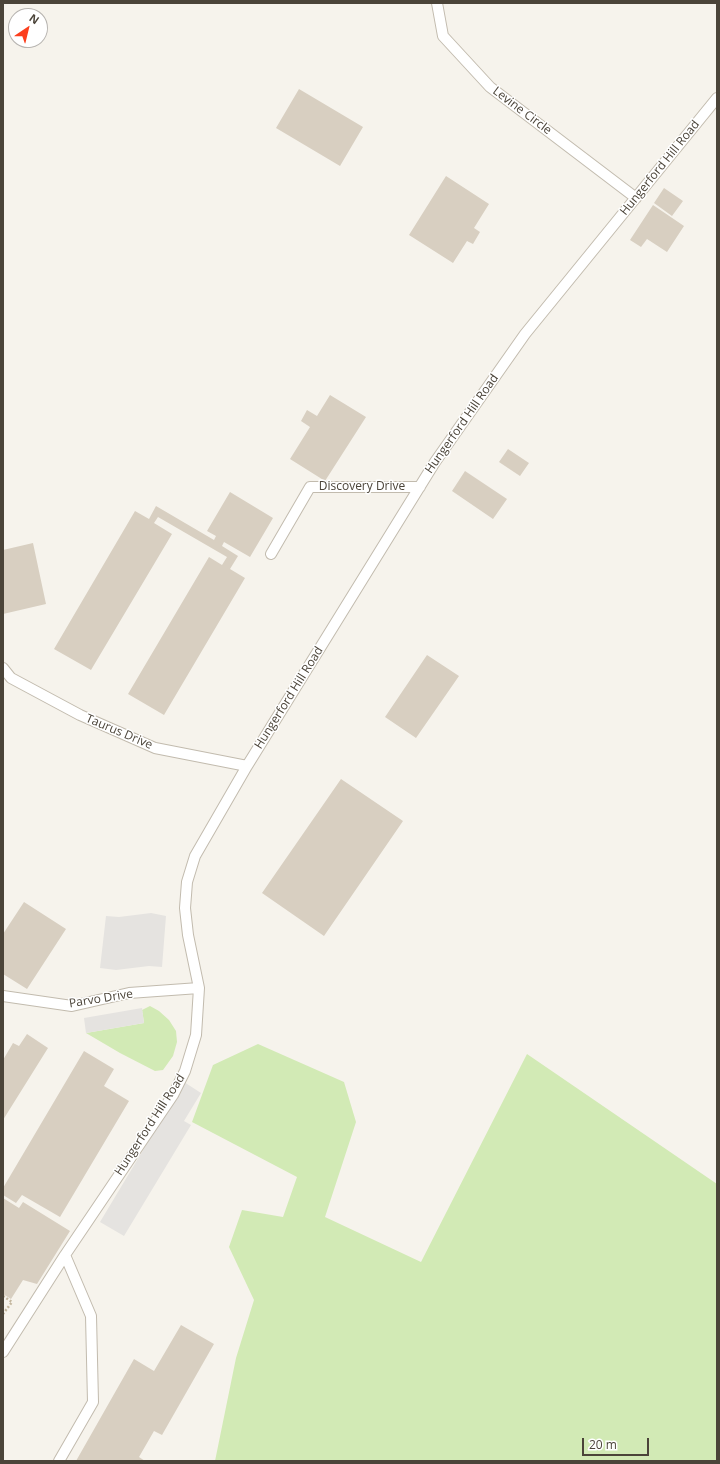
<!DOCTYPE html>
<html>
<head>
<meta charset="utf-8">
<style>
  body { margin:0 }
  #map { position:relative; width:720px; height:1464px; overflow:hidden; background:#f6f3ec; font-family:"Open Sans",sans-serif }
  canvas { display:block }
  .frame { position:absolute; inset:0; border:4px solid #4b4439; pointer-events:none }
  .north { position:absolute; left:8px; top:8px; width:40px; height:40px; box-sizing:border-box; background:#fff; border:1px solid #b7b4b0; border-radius:50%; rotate:35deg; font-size:11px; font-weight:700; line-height:16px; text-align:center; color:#4b4439 }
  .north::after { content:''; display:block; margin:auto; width:14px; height:18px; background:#fc3f1d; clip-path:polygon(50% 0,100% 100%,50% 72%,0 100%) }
  .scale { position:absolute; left:582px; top:1438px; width:67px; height:18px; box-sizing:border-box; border:2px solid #4b4439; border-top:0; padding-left:5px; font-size:12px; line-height:14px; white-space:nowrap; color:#4b4439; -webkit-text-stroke:3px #fff; paint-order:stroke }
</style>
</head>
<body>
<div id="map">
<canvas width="720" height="1464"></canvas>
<div class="frame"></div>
<div class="north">N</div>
<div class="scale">20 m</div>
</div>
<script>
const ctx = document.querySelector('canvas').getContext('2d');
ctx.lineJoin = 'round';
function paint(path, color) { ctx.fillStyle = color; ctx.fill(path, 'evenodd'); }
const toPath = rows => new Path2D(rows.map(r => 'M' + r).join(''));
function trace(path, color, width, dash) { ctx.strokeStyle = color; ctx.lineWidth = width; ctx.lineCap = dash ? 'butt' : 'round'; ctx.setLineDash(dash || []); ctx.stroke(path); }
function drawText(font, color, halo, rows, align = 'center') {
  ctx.font = font + ' "Open Sans",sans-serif'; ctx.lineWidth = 3; ctx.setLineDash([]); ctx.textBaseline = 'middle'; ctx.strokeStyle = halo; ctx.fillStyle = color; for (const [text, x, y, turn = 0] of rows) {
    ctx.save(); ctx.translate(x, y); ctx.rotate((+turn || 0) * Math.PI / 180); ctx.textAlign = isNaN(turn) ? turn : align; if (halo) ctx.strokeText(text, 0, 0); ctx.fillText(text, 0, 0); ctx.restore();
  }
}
paint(toPath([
  [150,1006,159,1011,169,1020,176,1031,177,1042,173,1056,163,1070,155,1071,120,1053,86,1033,144,1023,142,1010],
  [258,1044,344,1082,356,1122,325,1217,421,1262,527,1054,717,1184,717,1461,215,1461,236,1358,254,1300,229,1247,242,1210,283,1217,297,1177,192,1122,213,1065]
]), '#d2eab5');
paint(toPath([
  [151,913,166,916,162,967,149,966,116,970,100,968,106,916,119,917],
  [142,1008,144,1023,86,1033,84,1018],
  [184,1082,201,1093,184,1121,191,1125,124,1236,100,1222]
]), '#e5e3e0');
paint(toPath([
  [299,89,363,127,340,166,276,128],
  [446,176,489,204,474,228,480,232,473,244,467,241,453,263,409,235],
  [664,188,683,201,672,216,654,203],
  [653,205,684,226,667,252,647,239,641,247,630,240],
  [330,395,366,417,325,481,290,459,310,427,301,421,307,410,317,416],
  [508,449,529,463,520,476,499,462],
  [465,471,507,499,493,519,452,491],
  [230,492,273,518,250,557,224,542,222,546,238,556,230,569,245,578,164,715,128,694,209,557,222,565,227,557,158,517,154,523,172,534,91,670,54,649,135,511,149,519,156,506,214,540,216,536,207,531],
  [33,543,46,604,3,614,3,550],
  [427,655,459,676,416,738,385,717],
  [341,779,403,821,324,936,262,893],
  [24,902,66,929,27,989,3,974,3,934],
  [27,1034,48,1048,3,1120,3,1060,13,1043,19,1046],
  [84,1051,114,1069,104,1086,129,1101,60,1217,22,1195,16,1203,3,1195,3,1188],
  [3,1198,19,1208,23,1202,70,1231,37,1284,23,1280,11,1299,3,1294],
  [181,1325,214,1344,162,1435,154,1431,139,1457,145,1461,76,1461,134,1359,154,1371]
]), '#d8cfc1');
const lane = toPath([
  [437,3,443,36,490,87,636,198],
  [271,554,310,487,420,487],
  [3,668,11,678,80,715,155,748,247,766],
  [3,996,72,1006,129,993,199,988],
  [3,1352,65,1255,173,1095,185,1071,196,1035,199,988,188,935,185,908,187,882,195,856,247,766,435,462,525,334,717,98],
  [59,1461,93,1402,91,1316,65,1255]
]);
trace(lane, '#c2bbae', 12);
trace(toPath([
  [3,1296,12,1302,3,1314]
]), '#c4b79f', 2.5, [2, 2]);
trace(lane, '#fff', 10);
drawText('12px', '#4b4439', '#fff', [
  ["Levine Circle",522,111,37],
  ["Hungerford Hill Road",660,168,-51],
  ["Hungerford Hill Road",462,424,-55],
  ["Discovery Drive",362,487],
  ["Hungerford Hill Road",289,698,-58],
  ["Taurus Drive",119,732,23],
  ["Parvo Drive",101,999,-9],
  ["Hungerford Hill Road",150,1125,-57]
]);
</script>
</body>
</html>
